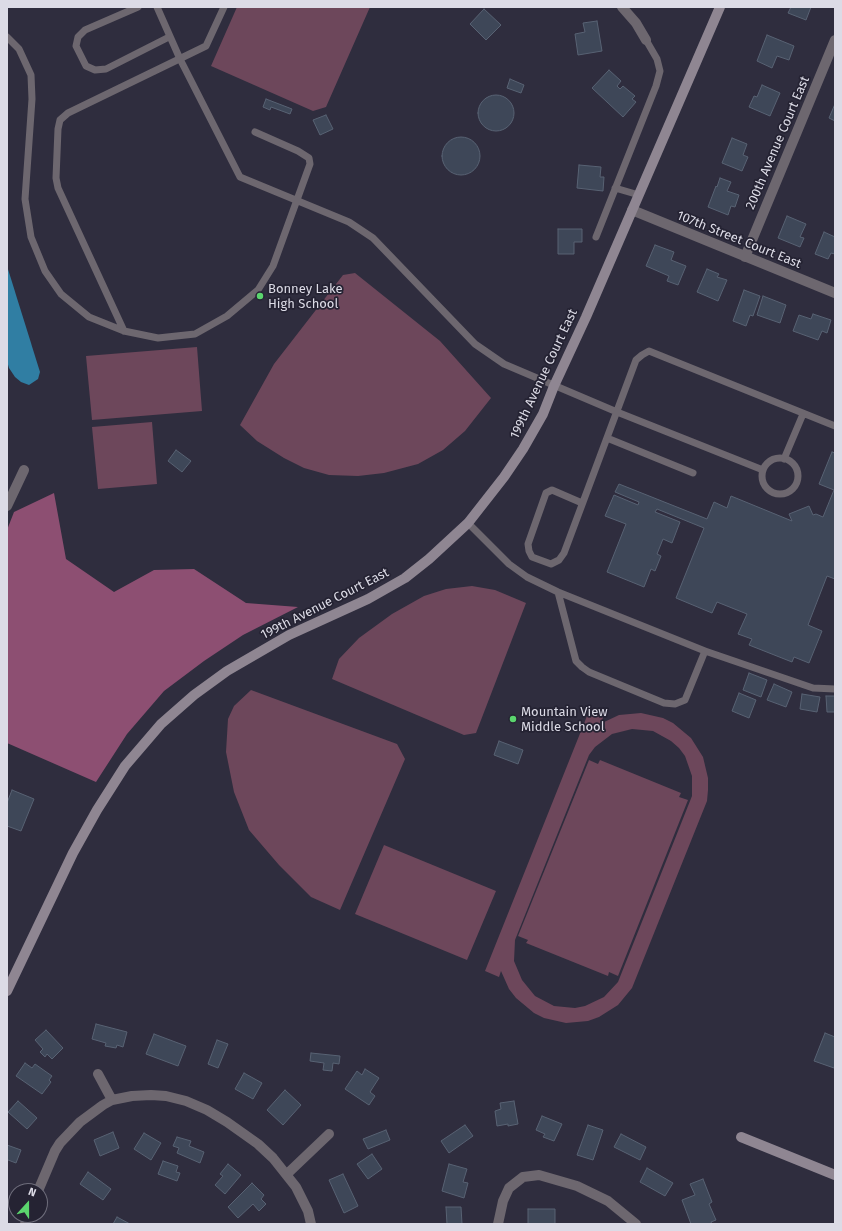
<!DOCTYPE html>
<html>
<head>
<meta charset="utf-8">
<style>
  body { margin:0 }
  #map { position:relative; width:842px; height:1231px; overflow:hidden; background:#2f2d3e; font-family:"Fira Sans",sans-serif }
  canvas { display:block }
  .frame { position:absolute; inset:0; border:8px solid #dcdbe6; pointer-events:none }
  .north { position:absolute; left:8px; top:1183px; width:40px; height:40px; box-sizing:border-box; background:#252333; border:1px solid #6e6d7b; border-radius:50%; rotate:21deg; font-size:11px; font-weight:700; line-height:16px; text-align:center; color:#dcdbe6 }
  .north::after { content:''; display:block; margin:auto; width:14px; height:18px; background:#5bd56e; clip-path:polygon(50% 0,100% 100%,50% 72%,0 100%) }
</style>
</head>
<body>
<div id="map">
<canvas width="842" height="1231"></canvas>
<div class="frame"></div>
<div class="north">N</div>
</div>
<script>
const ctx = document.querySelector('canvas').getContext('2d');
ctx.lineJoin = 'round';
function paint(path, color) { ctx.fillStyle = color; ctx.fill(path, 'evenodd'); }
const toPath = rows => new Path2D(rows.map(r => 'M' + r).join(''));
function trace(path, color, width, dash) { ctx.strokeStyle = color; ctx.lineWidth = width; ctx.lineCap = dash ? 'butt' : 'round'; ctx.setLineDash(dash || []); ctx.stroke(path); }
function drawText(font, color, halo, rows, align = 'center') {
  ctx.font = font + ' "Fira Sans",sans-serif'; ctx.lineWidth = 3.5; ctx.setLineDash([]); ctx.textBaseline = 'middle'; ctx.strokeStyle = halo; ctx.fillStyle = color; for (const [text, x, y, turn = 0] of rows) {
    ctx.save(); ctx.translate(x, y); ctx.rotate((+turn || 0) * Math.PI / 180); ctx.textAlign = isNaN(turn) ? turn : align; if (halo) ctx.strokeText(text, 0, 0); ctx.fillText(text, 0, 0); ctx.restore();
  }
}
paint(toPath([
  [237,7,370,7,326,107,313,111,211,66],
  [355,273,440,341,491,398,465,431,443,450,418,464,384,473,358,476,329,475,304,468,284,458,257,441,240,425,274,364,343,275],
  [197,347,202,411,92,420,86,356],
  [152,422,157,484,98,489,92,427],
  [472,586,495,590,526,603,476,733,464,735,332,679,339,659,359,638,392,614,424,596,446,589],
  [251,690,397,744,405,759,340,910,311,897,279,865,249,830,234,792,226,752,228,719,234,706],
  [589,711,603,716,602,723,619,715,641,713,663,718,673,723,691,738,703,757,708,778,708,790,707,801,632,988,618,1005,599,1017,588,1021,566,1023,544,1018,534,1013,516,998,509,989,501,971,499,977,485,971],
  [632,729,653,731,671,741,679,748,685,756,692,776,692,796,618,982,604,997,585,1006,575,1008,554,1006,535,996,522,980,514,961,515,940,589,755,595,747,612,734],
  [589,760,598,764,600,760,681,793,679,797,688,800,618,976,609,972,608,976,526,943,528,940,518,936],
  [384,845,496,891,467,960,355,914]
]), '#6d475b');
paint(toPath([
  [54,493,66,559,114,592,154,570,194,569,246,603,298,607,243,635,204,661,164,691,127,734,96,782,7,743,7,530,14,512]
]), '#8d4f72');
paint(toPath([
  [7,266,40,372,38,379,29,385,21,382,15,377,9,368,7,361]
]), '#307ea3');
const building = toPath([
  [791,7,811,7,806,20,788,13,791,7],
  [484,9,501,25,486,40,470,24,484,9],
  [597,21,602,51,578,55,575,34,585,32,583,23,597,21],
  [767,35,794,46,789,60,777,56,772,68,757,61,767,35],
  [609,70,621,81,617,86,620,89,623,86,635,96,632,99,636,102,623,117,592,88,609,70],
  [510,79,524,85,521,93,507,88,510,79],
  [762,85,780,93,770,116,749,107,754,96,757,97,762,85],
  '478 113a18 18 0 1 1 36 0a18 18 0 1 1-36 0Z',
  [266,99,292,109,290,114,271,107,270,110,263,107,266,99],
  [835,104,835,121,829,118,835,104],
  [326,115,333,129,320,135,313,120,326,115],
  '442 156a19 19 0 1 1 38 0a19 19 0 1 1-38 0Z',
  [732,138,747,144,743,155,748,157,742,171,722,163,732,138],
  [579,165,601,167,600,177,604,177,603,191,577,188,579,165],
  [720,178,731,182,727,191,739,195,735,207,731,206,728,215,708,207,716,186,717,187,720,178],
  [787,216,806,224,800,237,804,238,800,247,778,238,787,216],
  [558,229,582,229,582,242,574,242,574,254,558,254,558,229],
  [824,232,835,237,835,254,831,253,828,259,815,254,824,232],
  [655,245,674,252,671,260,686,266,678,285,667,281,669,276,646,266,655,245],
  [707,269,719,274,717,277,727,280,718,301,697,292,707,269],
  [744,290,760,296,753,316,750,315,746,326,733,321,744,290],
  [763,296,786,305,780,323,757,315,763,296],
  [813,314,831,320,827,333,822,331,818,340,793,331,799,315,811,319,813,314],
  [176,450,191,461,182,472,168,461,176,450],
  [832,452,835,453,835,579,827,576,808,625,822,631,809,663,794,657,792,662,749,645,752,639,738,634,747,614,717,602,712,613,676,598,704,528,657,509,655,512,680,522,672,543,663,539,657,554,661,556,655,571,651,569,644,587,607,572,626,524,605,516,614,495,638,505,639,502,615,492,619,484,707,519,714,502,727,508,731,496,792,521,789,514,809,506,813,515,816,514,823,517,834,490,819,484,832,452],
  [749,673,767,680,761,697,743,690,749,673],
  [774,684,792,692,786,707,767,700,774,684],
  [739,693,756,700,749,718,732,711,739,693],
  [802,694,820,697,817,712,800,709,802,694],
  [826,696,835,696,835,712,827,712,826,696],
  [499,741,523,750,518,764,494,755,499,741],
  [12,790,34,799,21,831,7,826,7,803,12,790],
  [96,1024,127,1032,123,1047,117,1045,116,1048,105,1046,106,1043,92,1039,96,1024],
  [46,1030,63,1048,52,1059,47,1054,45,1057,40,1052,43,1049,35,1040,46,1030],
  [825,1033,835,1037,835,1064,834,1068,814,1061,825,1033],
  [154,1034,186,1046,178,1066,146,1054,154,1034],
  [217,1040,228,1044,218,1068,208,1064,217,1040],
  [311,1053,340,1056,339,1064,333,1063,332,1071,323,1070,324,1063,310,1061,311,1053],
  [25,1063,32,1068,35,1064,52,1076,49,1080,51,1082,42,1094,16,1076,25,1063],
  [365,1069,379,1078,370,1092,375,1096,369,1105,345,1089,357,1071,362,1075,365,1069],
  [244,1073,262,1083,253,1099,235,1089,244,1073],
  [285,1090,301,1105,283,1125,267,1110,285,1090],
  [18,1101,37,1118,27,1129,8,1112,18,1101],
  [514,1101,518,1124,508,1126,508,1124,497,1126,495,1111,501,1109,500,1103,514,1101],
  [542,1116,562,1124,554,1141,543,1137,545,1134,536,1130,542,1116],
  [465,1125,473,1136,449,1153,441,1141,465,1125],
  [588,1125,603,1130,593,1160,577,1155,588,1125],
  [386,1130,390,1140,368,1149,363,1139,386,1130],
  [113,1132,119,1148,100,1156,94,1140,113,1132],
  [144,1133,161,1143,151,1160,134,1149,144,1133],
  [621,1134,646,1147,640,1160,614,1147,621,1134],
  [177,1137,191,1141,189,1146,204,1152,200,1163,177,1153,179,1148,173,1146,177,1137],
  [7,1145,21,1150,16,1163,8,1160,7,1161,7,1145],
  [372,1154,382,1169,368,1179,357,1164,372,1154],
  [163,1161,178,1166,176,1172,180,1173,177,1181,158,1174,163,1161],
  [228,1164,241,1175,225,1194,215,1185,223,1176,220,1174,228,1164],
  [449,1164,467,1169,463,1182,468,1183,464,1198,442,1191,449,1164],
  [647,1168,673,1183,665,1196,640,1182,647,1168],
  [88,1172,111,1189,103,1200,80,1184,88,1172],
  [343,1174,358,1206,344,1213,329,1180,343,1174],
  [703,1179,712,1202,709,1204,716,1220,711,1222,712,1224,691,1224,682,1200,695,1195,690,1184,703,1179],
  [252,1183,264,1195,261,1199,266,1204,259,1211,253,1204,238,1218,228,1207,252,1183],
  [446,1207,461,1207,462,1224,447,1224,446,1207],
  [528,1209,555,1209,555,1224,528,1224,528,1209],
  [117,1217,130,1224,113,1224,117,1217]
]);
paint(building, '#3e4758');
trace(building, '#586273', 1);
trace(toPath([
  [138,7,85,30,78,37,76,46,86,66,95,70,106,69,169,37],
  [157,7,180,59,240,177,349,222,373,238,475,344,504,364,617,412,763,470],
  [7,37,19,49,31,75,32,99,25,199,31,237,45,271,61,294,89,317,124,331,158,338,195,334,227,316,258,290,273,266,310,164,309,158,298,151,255,132],
  [615,188,639,195],
  [596,237,656,86,660,71,657,59,646,40],
  [124,331,58,188,56,178,58,129,60,120,68,113,206,46,224,7],
  [607,438,693,473],
  '762 476a18 18 0 1 1 36 0a18 18 0 1 1-36 0Z',
  [784,459,803,414],
  [582,503,552,490,546,493,528,544,529,551,532,557,551,564,559,560,564,553,636,360,642,355,649,351,835,426],
  [468,523,509,564,527,577,558,592,705,651,813,688,835,689],
  [558,592,576,661,582,667,589,672,664,703,675,704,685,700,705,651]
]), '#6d676f', 7);
trace(toPath([
  [622,7,636,23,646,40],
  [632,210,835,293],
  [745,257,835,40],
  [7,506,24,470],
  [98,1074,112,1100],
  [287,1174,329,1134],
  [38,1191,55,1151,60,1143,80,1122,103,1105,112,1100,132,1096,151,1095,166,1096,186,1101,207,1110,227,1122,258,1144,273,1158,296,1187,308,1211,311,1224],
  [25,1224,28,1215],
  [498,1224,503,1201,509,1188,523,1177,539,1175,577,1186,608,1201,636,1224]
]), '#6d676f', 10);
trace(toPath([
  [7,991,73,853,97,810,125,766,161,724,194,695,227,671,289,635,368,599,405,578,429,559,468,523,504,477,523,449,543,414,554,386,586,317,720,7],
  [741,1137,835,1175]
]), '#8f8692', 10);
for (const [x, y, r, color] of [
  [260,296,4,"#5bd56e"],
  [513,719,4,"#5bd56e"]
]) { const dot = new Path2D(); dot.arc(x, y, r, 0, 2 * Math.PI); ctx.fillStyle = color; ctx.fill(dot); trace(dot, '#252333', 1.5); }
drawText('13px', '#dcdbe6', '#252333', [
  ["200th Avenue Court East",778,143,-67],
  ["107th Street Court East",739,240,22],
  ["199th Avenue Court East",544,374,-65],
  ["199th Avenue Court East",325,604,-27]
]);
drawText('13px', '#dcdbe6', '#252333', [
  ["Bonney Lake",268,289],
  ["High School",268,304],
  ["Mountain View",521,712],
  ["Middle School",521,727]
], 'left');
</script>
</body>
</html>
